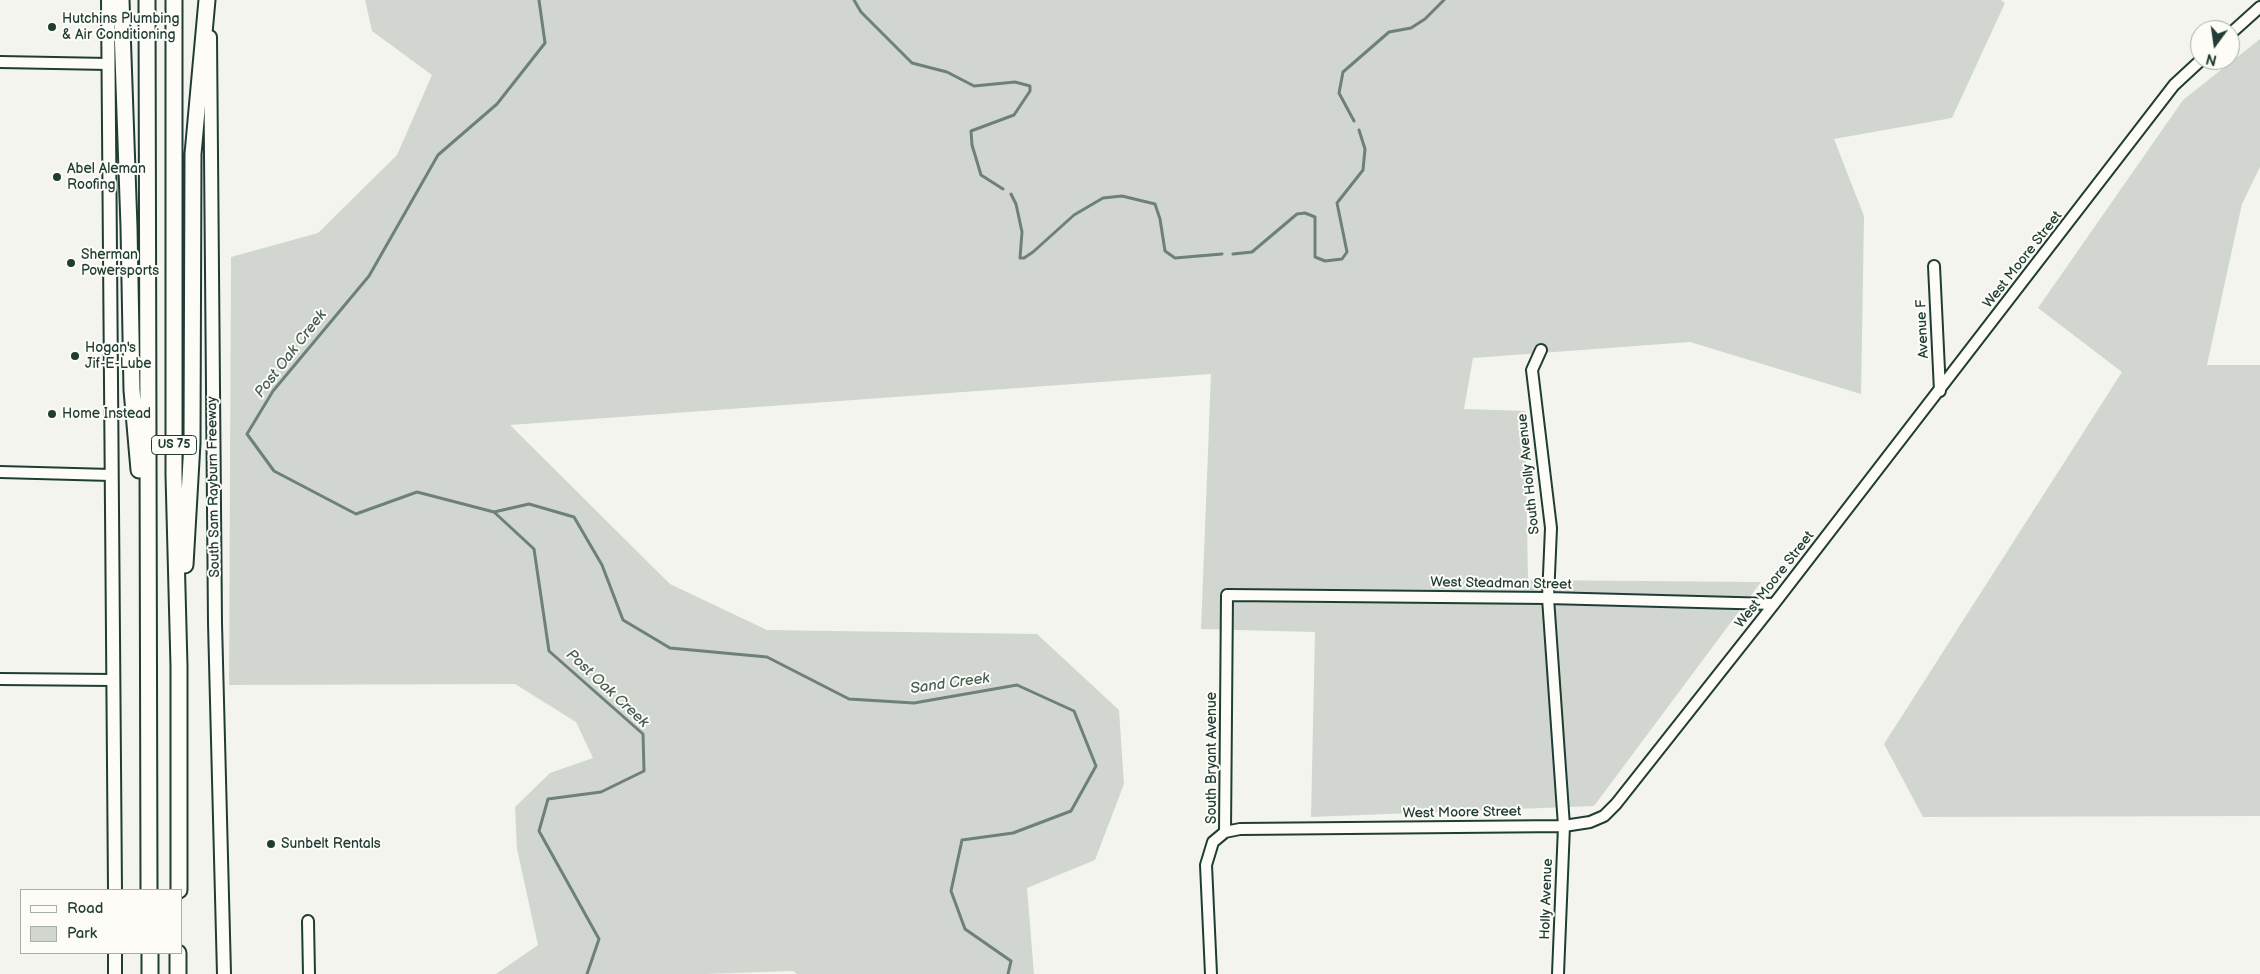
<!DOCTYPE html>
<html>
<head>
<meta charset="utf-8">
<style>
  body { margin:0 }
  #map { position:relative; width:2260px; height:974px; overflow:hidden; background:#f4f4ef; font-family:"Balsamiq Sans",sans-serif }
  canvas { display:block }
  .legend { position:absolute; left:20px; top:889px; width:162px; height:65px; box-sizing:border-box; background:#fdfcf7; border:1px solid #a4b0a9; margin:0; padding:6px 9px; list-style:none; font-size:15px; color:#1f3d34 }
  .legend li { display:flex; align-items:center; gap:10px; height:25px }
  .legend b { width:25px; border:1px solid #a4b0a9 }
  .north { position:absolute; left:2190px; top:20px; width:50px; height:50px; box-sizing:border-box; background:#fdfcf7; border:1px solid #a4b0a9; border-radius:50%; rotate:194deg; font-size:14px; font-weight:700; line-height:20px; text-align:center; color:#1f3d34 }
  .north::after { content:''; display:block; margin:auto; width:18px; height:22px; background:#1f3d34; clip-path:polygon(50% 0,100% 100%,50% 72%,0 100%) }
</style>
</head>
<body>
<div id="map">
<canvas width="2260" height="974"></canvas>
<ul class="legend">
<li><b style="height:6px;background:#fdfcf7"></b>Road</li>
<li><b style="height:14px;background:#d1d6d1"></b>Park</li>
</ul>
<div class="north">N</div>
</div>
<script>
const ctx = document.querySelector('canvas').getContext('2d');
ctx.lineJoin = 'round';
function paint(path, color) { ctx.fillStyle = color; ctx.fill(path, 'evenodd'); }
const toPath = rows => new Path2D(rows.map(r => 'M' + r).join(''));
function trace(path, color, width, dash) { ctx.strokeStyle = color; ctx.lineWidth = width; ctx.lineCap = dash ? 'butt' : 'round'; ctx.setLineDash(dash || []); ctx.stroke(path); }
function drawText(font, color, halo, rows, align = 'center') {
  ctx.font = font + ' "Balsamiq Sans",sans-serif'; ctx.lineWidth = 4; ctx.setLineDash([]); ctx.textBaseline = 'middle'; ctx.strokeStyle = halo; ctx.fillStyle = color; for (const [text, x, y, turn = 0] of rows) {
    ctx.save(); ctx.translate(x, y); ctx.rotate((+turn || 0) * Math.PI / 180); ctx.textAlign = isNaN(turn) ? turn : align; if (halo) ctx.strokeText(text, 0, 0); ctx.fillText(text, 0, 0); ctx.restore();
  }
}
paint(toPath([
  [365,0,2001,0,2005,3,1952,118,1834,139,1864,216,1861,394,1690,342,1473,358,1464,409,1525,411,1528,580,1761,582,1594,806,1311,817,1315,632,1201,629,1211,374,510,425,670,584,767,630,1037,634,1119,710,1124,784,1095,860,1027,888,1034,974,797,974,793,971,707,974,496,974,538,945,517,849,515,807,550,773,593,758,576,722,515,684,229,685,231,257,318,233,397,155,432,75,372,31],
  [2260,39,2260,167,2242,204,2207,365,2260,365,2260,816,1923,817,1884,744,2122,372,2038,308,2183,100]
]), '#d1d6d1');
trace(toPath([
  [539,0,545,43,497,104,438,155,369,276,273,391,247,434,274,471,356,514,417,492,494,512,534,549,549,651,643,734,644,771,601,792,548,799,539,831,599,939,587,974],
  [854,0,861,12,912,63,947,72,974,86,1015,82,1030,86,1030,91,1014,115,971,131,972,145,981,175,1003,189],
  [1354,121,1339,93,1343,72,1389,32,1411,28,1425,19,1444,0],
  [1011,194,1016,204,1022,232,1020,258,1024,258,1033,252,1074,215,1103,198,1122,196,1155,204,1160,219,1165,251,1175,258,1222,254],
  [1233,254,1252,252,1297,214,1305,213,1315,217,1315,257,1325,261,1342,259,1347,252,1337,203,1363,170,1365,149,1359,130],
  [494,512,529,504,574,517,602,565,623,620,670,648,767,657,849,699,914,703,1017,685,1074,711,1096,766,1071,811,1013,833,962,840,951,891,965,929,1011,961,1008,974]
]), '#6e8179', 3);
const minor = toPath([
  [2230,34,2260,7],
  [0,62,109,64],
  [1934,266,1940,391],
  [1541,350,1532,370,1551,528,1548,598,1564,826,1558,974],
  [0,472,111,475],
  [0,679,113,680],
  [1225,832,1240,829,1564,826,1590,822,1604,816,1616,804,1774,604,2174,85,2201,60],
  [308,921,309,974],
  [1211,974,1206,865,1213,842,1225,832,1227,595,1548,598,1774,604]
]);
const major = toPath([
  [108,0,115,890],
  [210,37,215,623,224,974],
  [115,974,115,953]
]);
const highway = toPath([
  [121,0,129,227,132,390,139,470],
  [147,0,149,890],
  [174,0,174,475,179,666,179,890],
  [185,565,192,443,193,154,207,0],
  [150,953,150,974],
  [178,974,178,953]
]);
trace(minor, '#1f3d34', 14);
trace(major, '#1f3d34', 16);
trace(highway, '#1f3d34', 19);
trace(minor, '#fdfcf7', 10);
trace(major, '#fdfcf7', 12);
trace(highway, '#fdfcf7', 15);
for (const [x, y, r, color] of [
  [52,27,5,"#1f3d34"],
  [57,177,5,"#1f3d34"],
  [71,263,5,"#1f3d34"],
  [75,356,5,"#1f3d34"],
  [52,414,5,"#1f3d34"],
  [271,844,5,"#1f3d34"]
]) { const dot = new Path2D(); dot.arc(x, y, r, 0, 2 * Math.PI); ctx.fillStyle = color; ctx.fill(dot); trace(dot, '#fdfcf7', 2); }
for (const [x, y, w] of [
  [174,445,45]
]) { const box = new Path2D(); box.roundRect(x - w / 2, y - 9.5, w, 19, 4); ctx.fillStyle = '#fdfcf7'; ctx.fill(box); trace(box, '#1f3d34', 1); }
drawText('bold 12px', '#1f3d34', null, [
  ["US 75",174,445]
]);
drawText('14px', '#1f3d34', '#fdfcf7', [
  ["Hutchins Plumbing",62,19],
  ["& Air Conditioning",62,35],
  ["Abel Aleman",67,169],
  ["Roofing",67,185],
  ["Sherman",81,255],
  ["Powersports",81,271],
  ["Hogan's",85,348],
  ["Jif-E-Lube",85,364],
  ["Home Instead",62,414],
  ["Sunbelt Rentals",281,844]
], 'left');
drawText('14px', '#1f3d34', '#fdfcf7', [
  ["West Moore Street",2023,260,-52],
  ["Avenue F",1923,329,-93],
  ["South Holly Avenue",1529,474,-96],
  ["South Sam Rayburn Freeway",214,487,-91],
  ["West Moore Street",1775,580,-52],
  ["West Steadman Street",1501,584,1],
  ["South Bryant Avenue",1212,758,-90],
  ["West Moore Street",1462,813,-1],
  ["Holly Avenue",1547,899,-88]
]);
drawText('italic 15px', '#475f56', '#fdfcf7', [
  ["Post Oak Creek",291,354,-52],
  ["Sand Creek",950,684,-8],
  ["Post Oak Creek",607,689,43]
]);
</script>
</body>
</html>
